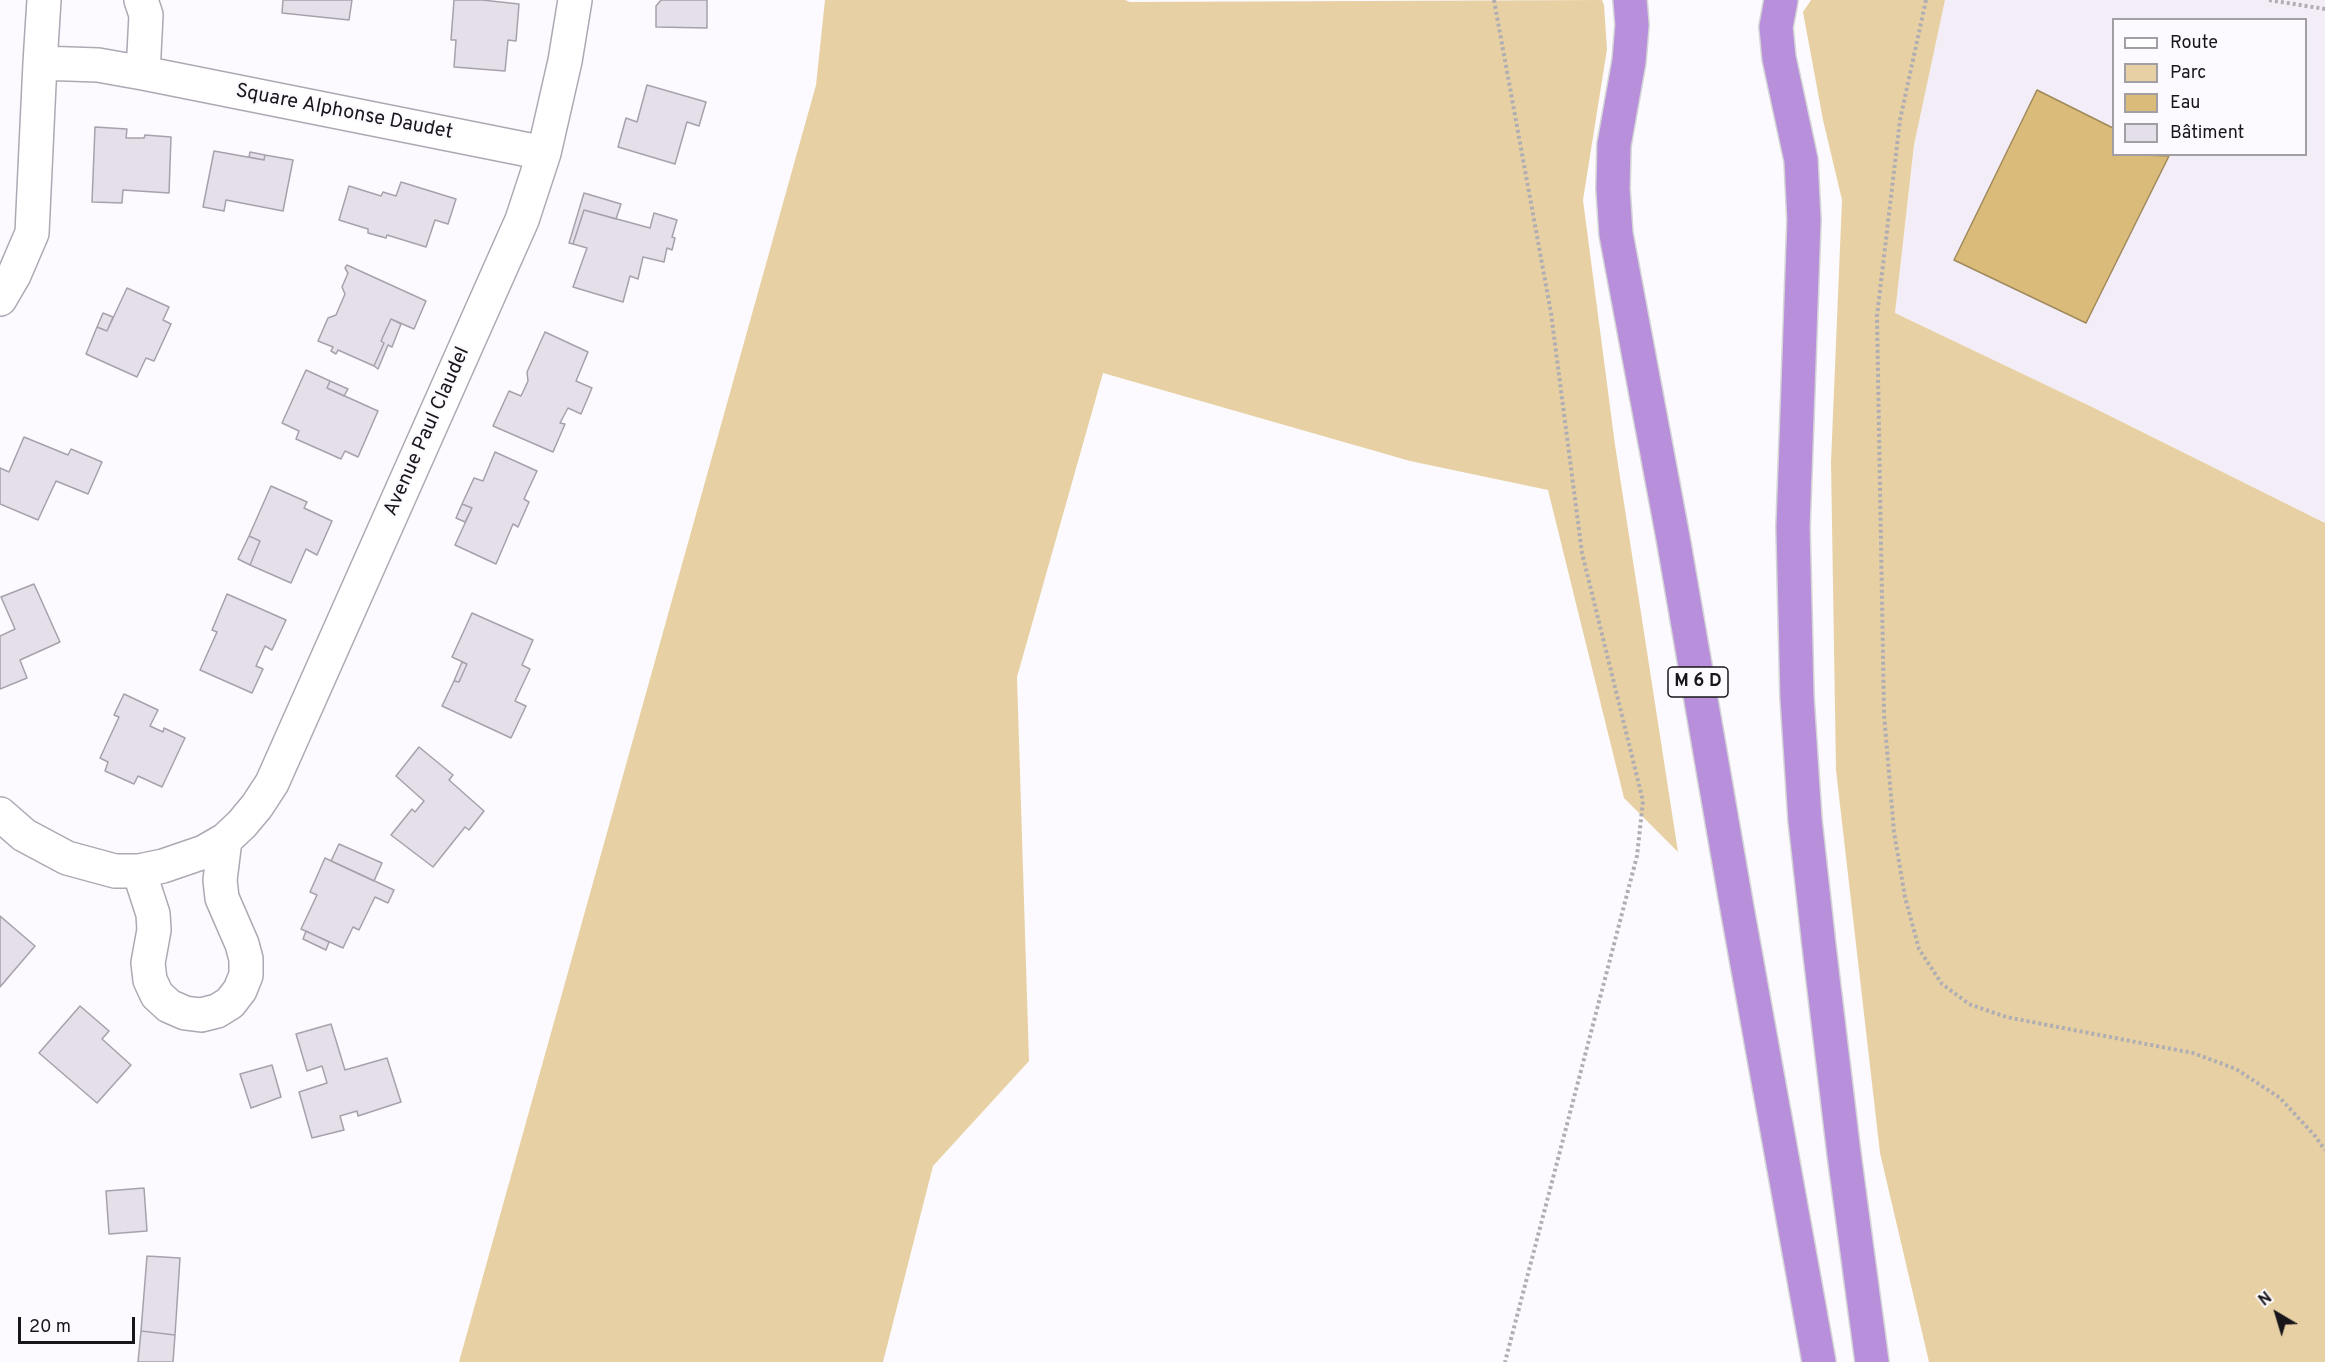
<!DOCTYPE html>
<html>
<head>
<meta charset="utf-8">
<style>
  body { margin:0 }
  #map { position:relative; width:2325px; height:1362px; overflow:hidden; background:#fcfafe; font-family:Overpass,sans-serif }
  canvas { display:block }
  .legend { position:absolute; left:2112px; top:18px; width:195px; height:138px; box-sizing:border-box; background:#fcfafe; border:2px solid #a19fa3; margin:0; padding:8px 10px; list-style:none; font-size:18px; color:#18161a }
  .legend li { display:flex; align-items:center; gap:12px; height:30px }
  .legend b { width:30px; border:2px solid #a19fa3 }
  .north { position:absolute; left:2247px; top:1284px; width:60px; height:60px; -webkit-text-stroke:4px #fcfafe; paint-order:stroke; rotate:322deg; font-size:16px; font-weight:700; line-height:24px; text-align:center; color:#18161a }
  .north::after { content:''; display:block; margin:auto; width:21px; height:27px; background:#18161a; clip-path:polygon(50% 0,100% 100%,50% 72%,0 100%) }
  .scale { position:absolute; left:18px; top:1317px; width:117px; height:27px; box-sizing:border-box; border:3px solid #18161a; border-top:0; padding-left:8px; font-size:18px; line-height:21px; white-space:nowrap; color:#18161a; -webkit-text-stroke:4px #fcfafe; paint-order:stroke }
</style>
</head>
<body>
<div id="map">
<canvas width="2325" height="1362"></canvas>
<ul class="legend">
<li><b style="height:8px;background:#fff"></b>Route</li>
<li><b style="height:16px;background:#e7d1a4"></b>Parc</li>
<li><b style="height:16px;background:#dabb7a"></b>Eau</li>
<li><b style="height:16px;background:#e5dfea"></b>Bâtiment</li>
</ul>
<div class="north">N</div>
<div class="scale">20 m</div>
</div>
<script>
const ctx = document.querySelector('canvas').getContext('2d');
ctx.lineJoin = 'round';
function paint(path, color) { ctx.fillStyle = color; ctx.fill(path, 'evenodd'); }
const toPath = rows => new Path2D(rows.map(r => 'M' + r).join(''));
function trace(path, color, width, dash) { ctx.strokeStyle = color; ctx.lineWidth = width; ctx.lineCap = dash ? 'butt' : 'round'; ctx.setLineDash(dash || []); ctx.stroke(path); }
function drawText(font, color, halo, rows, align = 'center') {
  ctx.font = font + ' Overpass,sans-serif'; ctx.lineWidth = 4.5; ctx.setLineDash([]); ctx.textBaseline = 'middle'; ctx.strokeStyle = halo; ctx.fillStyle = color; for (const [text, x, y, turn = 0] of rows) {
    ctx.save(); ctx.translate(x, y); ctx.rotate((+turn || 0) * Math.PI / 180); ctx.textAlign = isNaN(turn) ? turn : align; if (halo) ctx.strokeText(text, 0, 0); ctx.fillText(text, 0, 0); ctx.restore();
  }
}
paint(toPath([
  [1945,0,2325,0,2325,523,2090,406,1895,313,1914,145],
  [2114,20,2306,20,2306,154,2114,154]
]), '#f3edf7');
paint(toPath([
  [825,0,1125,0,1130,2,1602,0,1604,5,1607,49,1583,200,1615,445,1678,852,1624,798,1548,490,1410,461,1103,373,1017,677,1029,1061,933,1166,883,1362,459,1362,816,85],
  [1811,0,1945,0,1914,145,1895,313,2090,406,2325,523,2325,1362,1929,1362,1880,1153,1836,770,1831,462,1842,200,1823,120,1803,12]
]), '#e7d1a4');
const water = toPath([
  [2037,90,2113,128,2114,154,2169,156,2086,323,1954,260,2037,90]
]);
paint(water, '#dabb7a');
trace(water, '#a08a5d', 1.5);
const building = toPath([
  [283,0,352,0,349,20,282,13,283,0],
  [454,0,482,0,519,4,516,41,508,40,505,71,454,67,456,40,451,40,454,0],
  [661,0,707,0,707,28,656,27,656,6,661,0],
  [647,85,706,102,699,126,687,122,675,164,618,147,626,118,637,122,647,85],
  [95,127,127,129,126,138,144,138,145,135,171,137,169,193,123,190,122,203,92,202,95,127],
  [214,151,264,160,265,155,293,160,283,211,226,200,224,211,203,207,214,151],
  [250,152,265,155,264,160,249,157,250,152],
  [401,182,456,199,448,224,435,220,426,247,387,235,386,238,368,233,368,229,339,220,349,186,381,196,383,192,396,196,401,182],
  [584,193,621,204,616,219,584,210,573,244,569,243,584,193],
  [584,210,650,228,654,213,677,220,672,237,675,238,672,250,667,248,664,262,643,257,638,279,630,276,623,302,573,287,587,248,573,244,584,210],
  [347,265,426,301,414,329,391,319,381,341,384,343,374,366,338,350,336,354,331,351,333,347,318,341,328,318,336,315,345,294,342,287,348,273,345,268,347,265],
  [127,288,169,307,163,320,171,324,154,361,146,358,137,377,86,354,97,327,107,331,127,288],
  [103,313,113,317,107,331,97,327,103,313],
  [391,319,401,324,392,347,388,345,378,369,374,366,384,343,381,341,391,319],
  [545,332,588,352,576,381,592,388,581,414,568,408,560,423,565,424,553,452,493,426,509,391,521,396,528,381,527,372,545,332],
  [306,370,330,381,327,388,378,411,358,457,345,451,341,459,296,439,299,431,282,423,306,370],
  [330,381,348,389,344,396,327,388,330,381],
  [24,437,68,455,71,449,102,462,88,494,56,481,38,520,0,504,0,468,9,472,24,437],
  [495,452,537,471,524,499,529,502,518,527,513,524,496,564,455,545,472,508,462,504,474,478,483,481,495,452],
  [271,486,307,502,304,508,332,521,317,555,306,549,291,583,250,565,260,541,249,536,271,486],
  [462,504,472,508,465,522,456,518,462,504],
  [249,536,260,541,250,565,238,559,249,536],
  [34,584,60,642,20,660,27,678,0,689,0,636,15,629,1,597,34,584],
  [227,594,286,620,272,650,265,646,256,666,263,669,252,693,200,670,217,632,212,630,227,594],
  [472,613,533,640,522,665,530,669,515,701,526,706,511,738,442,706,454,681,459,682,467,664,452,657,472,613],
  [462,662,467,664,459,682,454,681,462,662],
  [124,694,158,710,150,726,163,732,164,728,185,738,162,787,138,776,134,784,105,771,108,762,100,758,119,717,114,715,124,694],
  [419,747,453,775,449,780,484,811,469,830,465,827,433,867,391,835,412,809,415,812,424,801,396,776,419,747],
  [339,844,382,863,374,881,331,861,339,844],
  [325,858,394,890,388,903,375,897,359,930,353,927,343,948,301,929,317,895,310,892,325,858],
  [0,916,35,946,0,987,0,916],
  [306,931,329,942,326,950,303,939,306,931],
  [80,1006,109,1031,102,1039,131,1065,97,1103,39,1053,80,1006],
  [331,1024,345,1070,387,1058,401,1102,358,1116,357,1111,340,1116,344,1130,312,1138,299,1092,327,1083,322,1066,307,1071,296,1034,331,1024],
  [272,1065,281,1097,251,1108,240,1074,272,1065],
  [144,1188,147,1231,109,1234,106,1191,144,1188],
  [147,1256,180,1258,175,1335,141,1331,147,1256],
  [141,1331,175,1335,173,1362,138,1362,141,1331]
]);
paint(building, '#e5dfea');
trace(building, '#a7a1ad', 1.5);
const minor = toPath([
  [141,0,146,15,143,73],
  [40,63,44,0],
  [0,299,14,275,32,233,40,63,98,65,143,73,544,153],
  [0,814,24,835,67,858,115,871,139,871,163,866,204,852,225,840,242,824,257,806,272,783,522,220,544,153,565,61,575,0],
  [139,871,153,914,154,930,148,963,150,980,157,995,169,1006,185,1013,201,1015,217,1011,230,1003,240,990,246,975,246,959,242,944,222,898,220,880,225,840]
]);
const highway = toPath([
  [1630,0,1632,25,1629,61,1614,145,1613,189,1616,234,1673,538,1737,908,1819,1362],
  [1781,0,1776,27,1779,58,1801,160,1804,220,1793,527,1797,697,1805,820,1819,946,1844,1154,1872,1362]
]);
trace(minor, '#ada8b3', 36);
trace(highway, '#d5d5d6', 36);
trace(toPath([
  [1494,0,1551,313,1582,553,1643,801,1637,856,1505,1362],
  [1926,0,1900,120,1877,316,1884,714,1894,832,1905,897,1919,949,1942,984,1969,1004,2006,1017,2193,1053,2236,1069,2280,1098,2315,1136,2325,1150],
  [2269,0,2325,9]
]), '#b0aeb2', 4, [3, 3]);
trace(minor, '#fff', 33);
trace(highway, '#b88fdb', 33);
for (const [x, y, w] of [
  [1698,682,60]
]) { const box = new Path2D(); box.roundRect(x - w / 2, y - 15, w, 30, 4.5); ctx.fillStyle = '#fcfafe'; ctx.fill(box); trace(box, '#18161a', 1.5); }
drawText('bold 18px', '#18161a', null, [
  ["M 6 D",1698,682]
]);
drawText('20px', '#18161a', '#fcfafe', [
  ["Square Alphonse Daudet",344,113,11],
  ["Avenue Paul Claudel",428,432,-66]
]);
</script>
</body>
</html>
